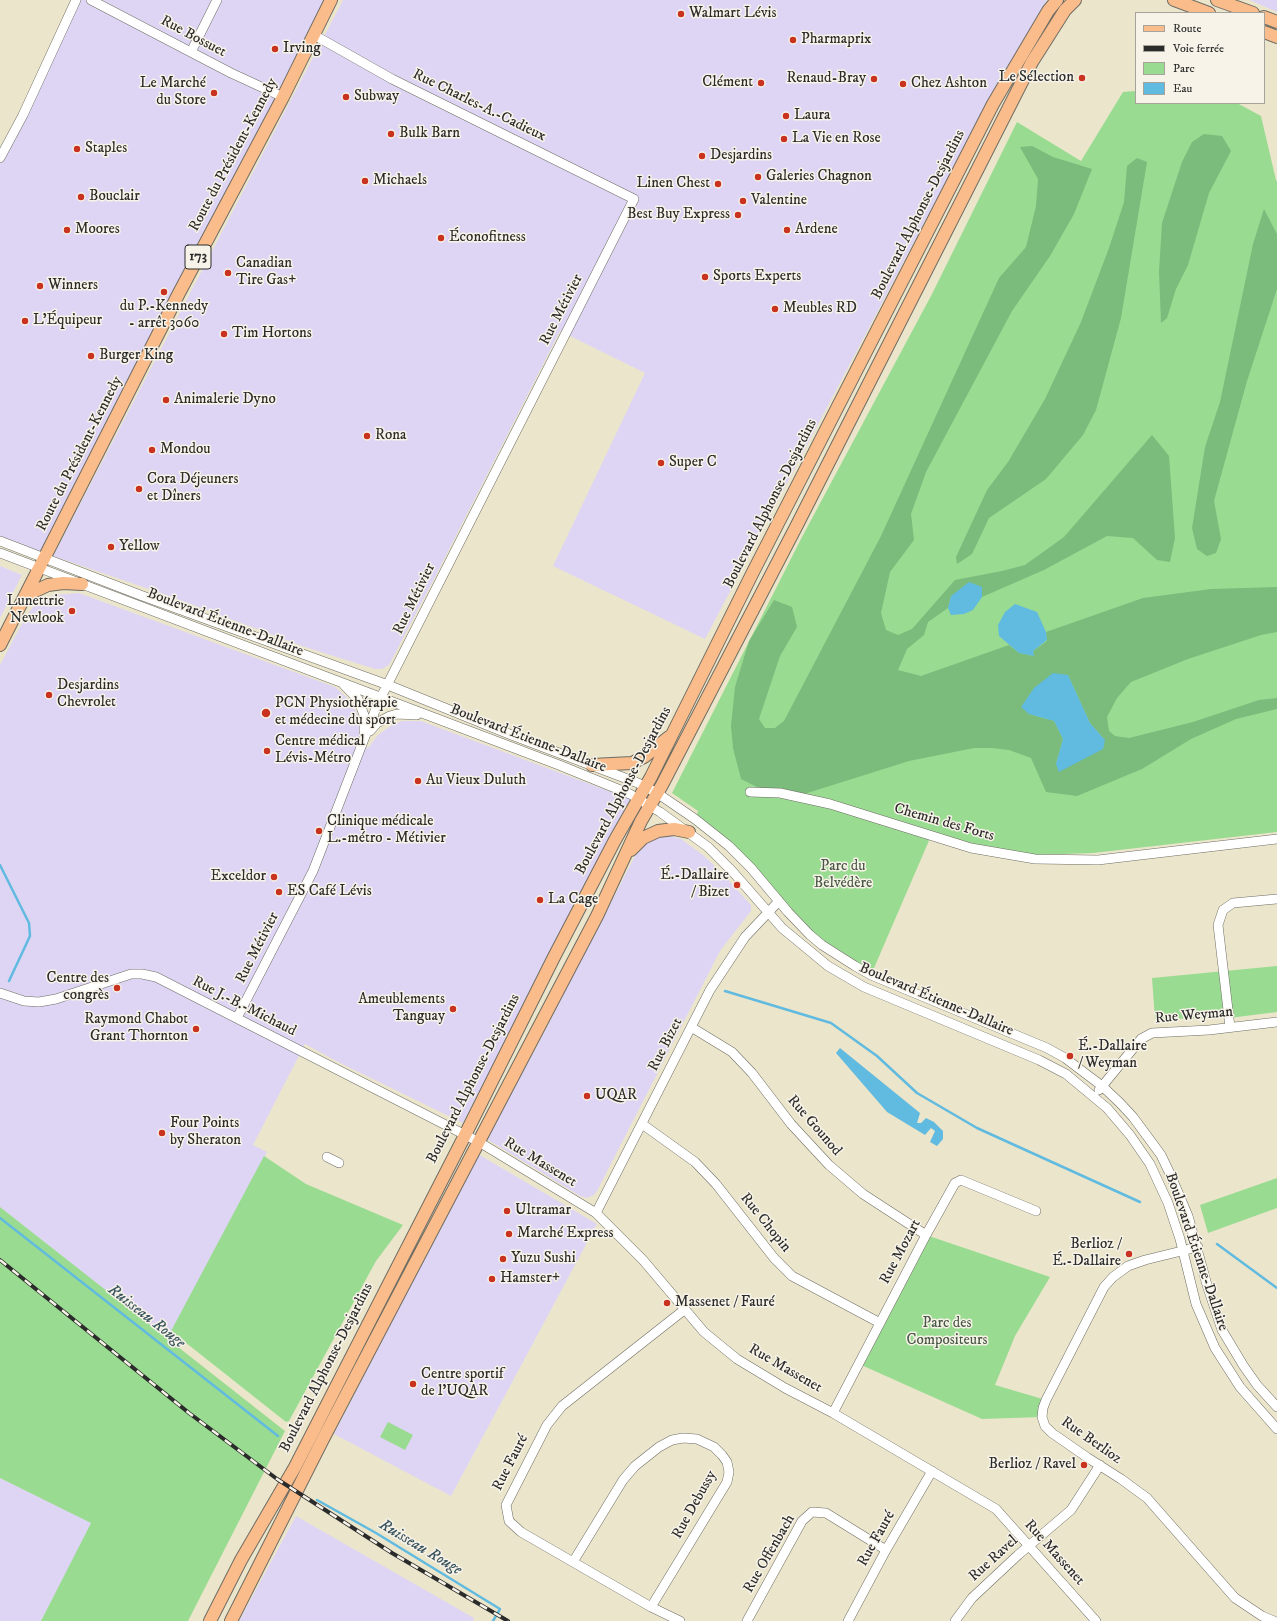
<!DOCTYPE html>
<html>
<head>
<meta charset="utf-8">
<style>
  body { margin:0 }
  #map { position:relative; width:1277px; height:1621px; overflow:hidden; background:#ebe6cb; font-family:"IM FELL DW Pica",serif }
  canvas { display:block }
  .legend { position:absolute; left:1135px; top:12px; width:130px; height:92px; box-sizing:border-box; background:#f7f3e8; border:1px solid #a5a39c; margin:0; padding:5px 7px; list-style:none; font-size:12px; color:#2b2b2b }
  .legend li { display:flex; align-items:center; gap:8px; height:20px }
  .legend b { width:20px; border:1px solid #a5a39c }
</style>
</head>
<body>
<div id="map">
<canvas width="1277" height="1621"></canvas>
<ul class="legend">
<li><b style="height:5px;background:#fabc8b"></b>Route</li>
<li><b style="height:5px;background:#2b2b2b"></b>Voie ferrée</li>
<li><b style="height:11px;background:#9adb92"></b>Parc</li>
<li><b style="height:11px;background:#61badf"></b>Eau</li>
</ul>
</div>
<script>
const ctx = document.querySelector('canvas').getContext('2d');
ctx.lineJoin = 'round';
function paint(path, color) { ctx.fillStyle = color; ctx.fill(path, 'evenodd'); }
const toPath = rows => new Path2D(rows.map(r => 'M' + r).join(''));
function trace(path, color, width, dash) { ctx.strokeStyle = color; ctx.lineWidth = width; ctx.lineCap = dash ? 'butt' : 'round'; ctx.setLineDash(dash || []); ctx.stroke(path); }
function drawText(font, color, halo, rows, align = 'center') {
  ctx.font = font + ' "IM FELL DW Pica",serif'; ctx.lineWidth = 3; ctx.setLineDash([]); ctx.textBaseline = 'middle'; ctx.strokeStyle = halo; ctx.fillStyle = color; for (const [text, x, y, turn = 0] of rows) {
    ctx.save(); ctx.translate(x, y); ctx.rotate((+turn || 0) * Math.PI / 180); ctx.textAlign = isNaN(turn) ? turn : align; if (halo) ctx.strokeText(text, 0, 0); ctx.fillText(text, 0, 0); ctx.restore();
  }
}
paint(toPath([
  [80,0,325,0,309,33,41,552,0,536,0,160],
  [343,0,1047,0,983,111,705,639,553,566,645,373,560,331,433,581,389,665,382,669,375,669,302,646,172,597,53,556],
  [1250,0,1277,0,1277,12,1263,6],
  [0,566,22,575,0,618],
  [79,593,335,687,352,702,358,716,360,729,359,744,368,748,378,735,392,725,402,721,421,721,630,799,463,1123,340,1063,305,1044,253,1145,267,1152,167,1339,0,1207,0,665,26,616,37,602,54,595],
  [670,836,681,839,703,855,723,874,751,905,751,911,720,951,597,1191,594,1195,587,1198,580,1196,485,1138,515,1082,534,1052,638,850,645,844,658,838],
  [478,1154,597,1224,451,1496,334,1434],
  [0,1478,92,1523,41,1621,0,1621],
  [296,1516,474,1618,473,1621,239,1621]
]), '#ded5f5');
paint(toPath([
  [1136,91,1136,103,1237,103,1261,116,1276,180,1277,181,1277,832,1093,853,1036,855,971,848,931,836,871,975,822,945,695,819,698,811,672,793,802,537,932,294,1017,122,1081,161,1123,92],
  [1277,966,1277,1012,1229,1018,1155,1019,1152,978],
  [264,1156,306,1184,403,1225,376,1261,289,1421,286,1422,171,1331],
  [1277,1178,1277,1208,1208,1233,1200,1205],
  [0,1207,285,1431,188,1621,41,1621,91,1523,0,1478],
  [926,1235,1050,1277,1015,1336,995,1385,1046,1400,1042,1417,982,1419,859,1364],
  [388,1422,413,1435,405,1450,380,1437]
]), '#9adb92');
paint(toPath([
  [1204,134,1222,136,1231,151,1209,193,1188,265,1176,289,1167,318,1161,323,1159,272,1162,223,1182,162,1192,142],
  [1032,146,1053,157,1092,169,1074,214,1050,256,1012,311,926,472,911,514,914,540,890,572,881,613,886,630,898,635,912,629,955,580,1002,571,1025,565,1064,537,1152,435,1169,456,1175,538,1170,562,1157,560,1133,538,1107,536,1044,570,982,597,982,587,951,596,948,608,928,622,924,635,907,649,898,670,921,676,1009,645,1019,653,1034,656,1033,651,1047,641,1046,632,1143,598,1211,589,1277,587,1277,632,1261,635,1188,659,1131,682,1117,698,1107,717,1109,731,1115,736,1129,738,1193,722,1259,700,1277,698,1277,709,1236,719,1191,739,1142,769,1077,796,1046,792,1031,758,1009,750,992,748,974,748,909,761,801,795,765,791,741,779,733,748,731,726,735,687,749,641,774,600,792,607,797,627,780,656,759,719,765,728,775,728,784,721,881,536,999,278,1026,247,1036,206,1038,179,1020,147],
  [1068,675,1090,723,1105,740,1056,764,1063,739,1054,721,1029,714],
  [1137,158,1147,162,1121,318,1096,410,1083,435,1046,479,989,518,972,554,957,564,956,557,987,490,1008,462,1045,399,1081,322,1109,248,1124,202,1127,166],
  [1264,209,1277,234,1277,289,1247,381,1214,501,1221,539,1216,553,1207,556,1197,549,1192,528,1205,447,1220,402,1253,244]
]), '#7bbb7c');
paint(toPath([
  [969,582,982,587,982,597,973,610,964,614,951,615,948,608,951,596],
  [1015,604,1037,612,1046,632,1047,640,1033,651,1034,656,1019,653,999,636,998,625,1005,612],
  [1053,673,1068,675,1090,723,1105,740,1103,749,1059,772,1056,764,1063,739,1054,721,1029,714,1021,707,1034,688],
  [840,1048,920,1113,917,1123,921,1123,926,1118,934,1122,943,1131,943,1139,937,1146,930,1142,935,1131,931,1128,925,1135,887,1112,836,1053]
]), '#61badf');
trace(toPath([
  [0,865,29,923,30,936,9,981],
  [725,991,831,1023,877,1056,917,1093,977,1128,1140,1202],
  [0,1218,278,1436],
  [1217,1244,1277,1288],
  [317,1500,376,1533,500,1609,493,1621]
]), '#61badf', 2.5);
const minor = toPath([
  [91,0,231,73,283,97],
  [191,52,217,0],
  [0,158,23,115,76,0],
  [0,541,140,595,388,685,509,734,638,783,657,793,695,819,729,846,751,868,788,912,810,935,822,945,855,966,871,975,1047,1048,1065,1058,1102,1086,1120,1103,1133,1117,1161,1155,1171,1176,1188,1216,1207,1285,1222,1330,1243,1365,1257,1385,1277,1407],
  [0,553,559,765,630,794,660,812,708,847,733,872,782,928,828,966,864,987,1039,1060,1066,1074,1107,1108,1130,1135,1150,1164,1168,1203,1180,1239,1196,1304,1215,1348,1240,1387,1277,1429],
  [344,685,358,699,364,715,364,732],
  [370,731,377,723,390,716,397,714,417,715],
  [750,792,780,793,830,804,971,848,1035,859,1098,860,1277,839],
  [0,993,24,1001,39,1002,56,999,131,974,142,974,156,977,479,1142,596,1213,643,1260,704,1332,737,1359,785,1388,833,1413,996,1509,1096,1621],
  [237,1018,313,871,378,703,634,199,392,79,314,35],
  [691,1027,732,1052,752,1073,791,1124,829,1165,863,1194,926,1235],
  [1230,1027,1218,925,1223,910,1233,903,1277,899],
  [1099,1090,1141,1039,1152,1033,1209,1030,1277,1022],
  [642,1124,695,1162,716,1184,774,1258,792,1276,880,1323],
  [327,1157,339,1163],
  [596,1213,710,990,745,937,779,901],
  [1198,1247,1145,1260,1128,1266,1113,1277,1104,1287,1046,1400,1043,1408,1042,1417,1045,1426,1052,1433,1088,1458,1121,1479,1147,1498,1235,1598,1262,1616,1274,1621],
  [833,1413,926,1235,955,1183,961,1180,1036,1211],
  [573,1562,623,1480,635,1466,659,1447,672,1440,683,1438,697,1439,714,1447,722,1455,727,1462,729,1472,727,1482,651,1607],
  [680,1621,651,1607,521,1532,509,1521,506,1505,547,1425,562,1406,684,1310],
  [747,1621,802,1521,812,1512,826,1513,886,1550],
  [848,1621,886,1550,932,1471],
  [955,1621,972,1598,1018,1555,1071,1510,1100,1465]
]);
const major = toPath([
  [1174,0,1209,13],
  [1217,0,1253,13],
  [1264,17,1277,22],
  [1264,32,1277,37],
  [25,598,33,592,48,585,63,583,82,584],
  [0,645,178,295,283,97,331,0],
  [592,765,632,763,644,757,669,737],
  [631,850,643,838,658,831,674,829,689,832],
  [210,1621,241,1560,295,1467,460,1145,554,957,615,840,651,777,753,572,993,104,1048,11,1057,0],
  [231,1621,323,1439,597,916,641,821,662,785,797,525,1032,62,1065,10,1075,0]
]);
trace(minor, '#6e6c63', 10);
trace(major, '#6e6c63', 14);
trace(minor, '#fff', 9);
trace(major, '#fabc8b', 12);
const rail = toPath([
  [0,1260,189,1413,277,1479,392,1553,508,1621]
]);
trace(rail, '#2b2b2b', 4);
trace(rail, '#f7f3e8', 2.5, [8]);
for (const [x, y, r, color] of [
  [681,14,4,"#c8321e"],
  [793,40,4,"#c8321e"],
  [275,49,4,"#c8321e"],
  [1082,78,4,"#c8321e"],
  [874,79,4,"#c8321e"],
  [761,83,4,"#c8321e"],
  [903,84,4,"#c8321e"],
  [214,93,4,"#c8321e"],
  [346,97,4,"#c8321e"],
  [786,116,4,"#c8321e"],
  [391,134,4,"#c8321e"],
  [784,139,4,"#c8321e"],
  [77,149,4,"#c8321e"],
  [702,156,4,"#c8321e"],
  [758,177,4,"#c8321e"],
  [365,181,4,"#c8321e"],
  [718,184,4,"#c8321e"],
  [81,197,4,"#c8321e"],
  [743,201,4,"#c8321e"],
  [738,215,4,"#c8321e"],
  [67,230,4,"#c8321e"],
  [787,230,4,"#c8321e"],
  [441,238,4,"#c8321e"],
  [228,273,4,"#c8321e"],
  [705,277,4,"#c8321e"],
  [40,286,4,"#c8321e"],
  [164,292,4,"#c8321e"],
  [775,309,4,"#c8321e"],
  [25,321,4,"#c8321e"],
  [224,334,4,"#c8321e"],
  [91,356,4,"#c8321e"],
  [166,400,4,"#c8321e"],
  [367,436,4,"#c8321e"],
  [152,450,4,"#c8321e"],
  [661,463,4,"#c8321e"],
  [139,489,4,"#c8321e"],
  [111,547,4,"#c8321e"],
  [72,611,4,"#c8321e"],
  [49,695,4,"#c8321e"],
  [266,713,5,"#c8321e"],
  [267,751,4,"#c8321e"],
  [418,781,4,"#c8321e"],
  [319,831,4,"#c8321e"],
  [274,877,4,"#c8321e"],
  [737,885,4,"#c8321e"],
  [279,892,4,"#c8321e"],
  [540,900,4,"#c8321e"],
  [117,988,4,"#c8321e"],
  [453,1009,4,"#c8321e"],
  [196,1029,4,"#c8321e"],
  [1070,1056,4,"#c8321e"],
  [587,1096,4,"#c8321e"],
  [162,1133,4,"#c8321e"],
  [507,1211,4,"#c8321e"],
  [509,1234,4,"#c8321e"],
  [1129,1254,4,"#c8321e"],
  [503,1259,4,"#c8321e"],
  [492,1279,4,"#c8321e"],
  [667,1303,4,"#c8321e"],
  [413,1384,4,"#c8321e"],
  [1084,1465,4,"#c8321e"]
]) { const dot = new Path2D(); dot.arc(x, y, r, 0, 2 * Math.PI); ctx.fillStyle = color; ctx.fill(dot); trace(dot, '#f7f3e8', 1.5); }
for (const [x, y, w] of [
  [198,257,26]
]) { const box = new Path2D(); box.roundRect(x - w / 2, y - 12, w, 24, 3); ctx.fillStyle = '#f7f3e8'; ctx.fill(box); trace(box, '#2b2b2b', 1); }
drawText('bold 14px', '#2b2b2b', null, [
  ["173",198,257]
]);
drawText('15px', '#2b2b2b', '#f7f3e8', [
  ["Walmart Lévis",689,14],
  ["Pharmaprix",801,40],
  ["Irving",283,49],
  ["Le Sélection",1074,78,"right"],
  ["Renaud-Bray",866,79,"right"],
  ["Clément",753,83,"right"],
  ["Le Marché",206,84,"right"],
  ["du Store",206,101,"right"],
  ["Chez Ashton",911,84],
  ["Subway",354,97],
  ["Laura",794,116],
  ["Bulk Barn",399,134],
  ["La Vie en Rose",792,139],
  ["Staples",85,149],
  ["Desjardins",710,156],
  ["Galeries Chagnon",766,177],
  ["Michaels",373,181],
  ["Linen Chest",710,184,"right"],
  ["Bouclair",89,197],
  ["Valentine",751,201],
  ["Best Buy Express",730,215,"right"],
  ["Moores",75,230],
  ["Ardene",795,230],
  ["Éconofitness",449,238],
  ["Canadian",236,264],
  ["Tire Gas+",236,281],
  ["Sports Experts",713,277],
  ["Winners",48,286],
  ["du P.-Kennedy",164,307,"center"],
  ["- arrêt 3060",164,324,"center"],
  ["Meubles RD",783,309],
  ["L'Équipeur",33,321],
  ["Tim Hortons",232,334],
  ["Burger King",99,356],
  ["Animalerie Dyno",174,400],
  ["Rona",375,436],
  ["Mondou",160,450],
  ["Super C",669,463],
  ["Cora Déjeuners",147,480],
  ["et Dîners",147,497],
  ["Yellow",119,547],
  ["Lunettrie",64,602,"right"],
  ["Newlook",64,619,"right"],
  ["Desjardins",57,686],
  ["Chevrolet",57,703],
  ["PCN Physiothérapie",275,704],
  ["et médecine du sport",275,721],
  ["Centre médical",275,742],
  ["Lévis-Métro",275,759],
  ["Au Vieux Duluth",426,781],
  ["Clinique médicale",327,822],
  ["L.-métro - Métivier",327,839],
  ["É.-Dallaire",729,876,"right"],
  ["/ Bizet",729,893,"right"],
  ["Exceldor",266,877,"right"],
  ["ES Café Lévis",287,892],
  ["La Cage",548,900],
  ["Centre des",109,979,"right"],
  ["congrès",109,996,"right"],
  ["Ameublements",445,1000,"right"],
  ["Tanguay",445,1017,"right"],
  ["Raymond Chabot",188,1020,"right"],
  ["Grant Thornton",188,1037,"right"],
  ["É.-Dallaire",1078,1047],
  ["/ Weyman",1078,1064],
  ["UQAR",595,1096],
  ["Four Points",170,1124],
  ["by Sheraton",170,1141],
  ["Ultramar",515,1211],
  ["Marché Express",517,1234],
  ["Berlioz /",1121,1245,"right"],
  ["É.-Dallaire",1121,1262,"right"],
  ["Yuzu Sushi",511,1259],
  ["Hamster+",500,1279],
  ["Massenet / Fauré",675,1303],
  ["Centre sportif",421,1375],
  ["de l'UQAR",421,1392],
  ["Berlioz / Ravel",1076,1465,"right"]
], 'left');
drawText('15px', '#2b2b2b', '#f7f3e8', [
  ["Rue Bossuet",193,37,28],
  ["Rue Charles-A.-Cadieux",479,106,26],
  ["Route du Président-Kennedy",234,155,-62],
  ["Boulevard Alphonse-Desjardins",919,215,-63],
  ["Rue Métivier",562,310,-63],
  ["Route du Président-Kennedy",80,454,-63],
  ["Boulevard Alphonse-Desjardins",771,504,-63],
  ["Rue Métivier",415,599,-64],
  ["Boulevard Étienne-Dallaire",225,623,21],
  ["Boulevard Étienne-Dallaire",528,739,21],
  ["Boulevard Alphonse-Desjardins",624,791,-62],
  ["Chemin des Forts",944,823,16],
  ["Rue Métivier",258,948,-63],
  ["Boulevard Étienne-Dallaire",936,1000,23],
  ["Rue J.-B.-Michaud",244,1007,27],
  ["Rue Weyman",1194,1016,-5],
  ["Rue Bizet",666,1045,-63],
  ["Boulevard Alphonse-Desjardins",474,1079,-63],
  ["Rue Gounod",814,1126,49],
  ["Rue Massenet",540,1163,31],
  ["Rue Chopin",765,1223,51],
  ["Rue Mozart",901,1252,-62],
  ["Boulevard Étienne-Dallaire",1196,1252,71],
  ["Boulevard Alphonse-Desjardins",327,1368,-63],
  ["Rue Massenet",785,1369,30],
  ["Rue Berlioz",1091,1441,35],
  ["Rue Fauré",511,1463,-63],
  ["Rue Debussy",695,1505,-61],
  ["Rue Fauré",877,1539,-61],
  ["Rue Massenet",1054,1553,48],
  ["Rue Offenbach",770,1554,-60],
  ["Rue Ravel",994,1559,-42]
]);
drawText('15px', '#475745', '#f7f3e8', [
  ["Parc du",843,867],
  ["Belvédère",843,884],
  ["Parc des",947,1324],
  ["Compositeurs",947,1341]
]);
drawText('italic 16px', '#3b5661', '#f7f3e8', [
  ["Ruisseau Rouge",146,1317,38],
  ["Ruisseau Rouge",420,1548,31]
]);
</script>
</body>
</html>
